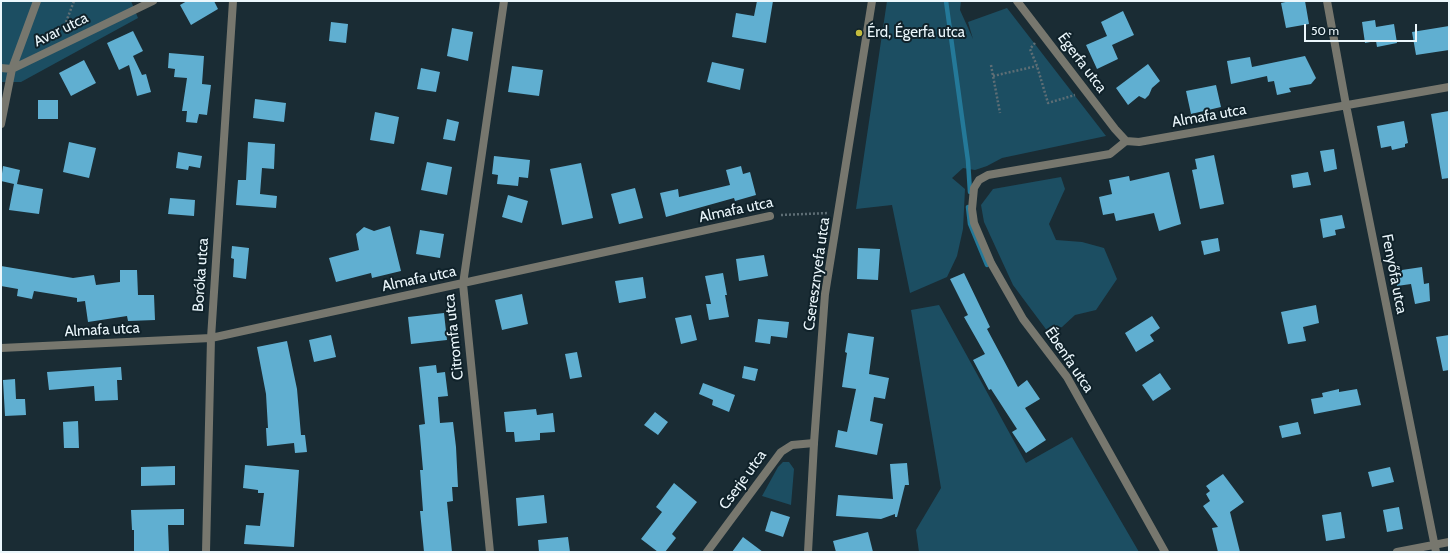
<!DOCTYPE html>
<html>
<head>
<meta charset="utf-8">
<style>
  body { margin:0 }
  #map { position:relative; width:1450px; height:553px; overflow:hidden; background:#1a2c34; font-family:Cabin,sans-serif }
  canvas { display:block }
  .frame { position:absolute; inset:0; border:2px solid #ebf7fc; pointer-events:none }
  .scale { position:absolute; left:1304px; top:24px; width:113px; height:18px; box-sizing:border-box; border:2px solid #ebf7fc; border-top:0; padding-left:5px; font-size:12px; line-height:14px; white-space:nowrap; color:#ebf7fc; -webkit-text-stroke:3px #10222a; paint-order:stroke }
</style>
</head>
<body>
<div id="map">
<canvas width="1450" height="553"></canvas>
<div class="frame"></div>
<div class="scale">50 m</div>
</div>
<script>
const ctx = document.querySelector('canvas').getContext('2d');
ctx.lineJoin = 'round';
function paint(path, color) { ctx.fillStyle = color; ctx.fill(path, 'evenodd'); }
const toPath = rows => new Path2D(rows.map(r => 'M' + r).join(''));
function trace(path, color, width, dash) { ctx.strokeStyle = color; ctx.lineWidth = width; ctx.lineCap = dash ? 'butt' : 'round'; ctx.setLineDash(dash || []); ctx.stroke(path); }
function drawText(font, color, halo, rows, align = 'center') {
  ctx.font = font + ' Cabin,sans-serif'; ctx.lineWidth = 4; ctx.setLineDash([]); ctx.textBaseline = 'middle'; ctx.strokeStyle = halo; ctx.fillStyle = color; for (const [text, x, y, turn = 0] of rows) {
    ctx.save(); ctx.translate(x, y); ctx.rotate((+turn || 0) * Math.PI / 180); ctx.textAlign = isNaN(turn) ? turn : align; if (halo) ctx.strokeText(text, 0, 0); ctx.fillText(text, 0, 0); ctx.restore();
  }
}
paint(toPath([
  [1,1,131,1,138,18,21,82,1,82],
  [887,1,961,1,960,10,973,39,968,22,1007,8,1106,136,1002,158,987,166,975,170,963,168,952,178,965,189,963,229,957,256,947,277,910,293,892,205,856,209],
  [1061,177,1065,189,1049,224,1056,240,1082,242,1104,248,1117,279,1096,310,1075,315,1062,327,1048,332,1013,285,984,222,981,205,993,189],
  [939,305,1026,463,1072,437,1139,552,919,552,916,530,941,488,911,310],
  [783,462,789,462,794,469,791,505,762,496,778,467]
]), '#1c4e62');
trace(toPath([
  [946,1,968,161,970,192],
  [968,207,970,224,987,265]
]), '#247999', 4.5);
paint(toPath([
  [187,1,214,1,218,9,191,25,180,5],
  [757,1,773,1,766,43,732,37,736,13,754,16],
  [1290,1,1305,1,1309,24,1286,28,1281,3],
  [1123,11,1134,35,1112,45,1118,59,1097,69,1086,45,1107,36,1101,22],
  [1375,20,1376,27,1394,24,1397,43,1377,47,1376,41,1365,43,1362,22],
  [331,22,348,24,346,43,329,41],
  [1449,26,1449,50,1416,55,1412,32],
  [452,28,473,32,468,61,447,56],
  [133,31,143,51,133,56,142,75,146,74,151,92,137,96,129,65,119,70,107,43],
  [169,53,204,56,202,84,211,85,207,115,199,114,197,123,186,122,187,111,182,111,187,78,174,77,175,69,168,68],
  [1305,56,1316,78,1311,84,1289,88,1291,92,1277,95,1274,81,1268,82,1267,76,1231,84,1227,61,1250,57,1252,67],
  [84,60,96,83,71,96,59,73],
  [712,62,744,69,740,90,707,82],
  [1148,64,1160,81,1152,88,1149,95,1145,99,1139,96,1128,105,1116,88],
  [512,66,543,70,539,96,508,92],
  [421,68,440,72,436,92,417,89],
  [1216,85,1221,107,1191,114,1186,91],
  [255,99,286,103,284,122,253,118],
  [38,100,58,100,58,119,38,119],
  [1449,111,1449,178,1442,179,1431,114],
  [375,112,399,117,394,144,370,140],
  [447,119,459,122,455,141,443,139],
  [1404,121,1408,143,1405,144,1405,147,1392,150,1391,146,1381,148,1377,126],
  [69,142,96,148,89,178,63,172],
  [248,142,275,144,274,169,262,168,260,194,277,196,276,208,236,205,238,180,246,180],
  [1334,149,1337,169,1324,172,1320,151],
  [178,152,202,156,200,168,189,166,188,170,176,168],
  [1214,155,1224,204,1200,209,1192,170,1197,169,1195,159],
  [494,156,530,160,528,178,519,177,518,186,497,184,498,175,492,174],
  [427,162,452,167,447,195,421,190],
  [581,163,593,218,562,225,550,169],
  [3,166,20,170,17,184,43,189,39,214,9,210,14,184,1,181],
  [741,166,743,174,750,172,756,195,735,201,734,198,666,217,660,193,678,189,679,197,730,185,726,170],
  [1169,172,1181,224,1159,231,1154,213,1116,221,1114,213,1103,215,1099,197,1112,194,1109,180,1129,176,1130,181],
  [1308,172,1311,185,1293,188,1291,175],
  [635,188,643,218,619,224,611,194],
  [508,195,528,201,522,223,502,217],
  [170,198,195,200,194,216,168,214],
  [1342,215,1345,228,1335,230,1336,235,1323,238,1320,219],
  [390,226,401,271,372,278,371,273,336,282,329,258,359,250,356,234,364,227,374,231],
  [420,230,444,234,440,258,416,254],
  [1218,238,1220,251,1204,255,1201,241],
  [232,246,249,248,246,279,233,277,234,259,231,258],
  [858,248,880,249,878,280,857,279],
  [764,255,768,276,739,281,736,259],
  [1,266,73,278,94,275,96,285,120,282,120,270,137,270,138,295,154,295,155,320,128,321,127,316,88,322,85,301,77,302,77,298,34,291,32,299,17,296,18,289,1,286],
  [1422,267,1424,284,1429,283,1430,301,1415,304,1411,284,1397,286,1395,271],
  [723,273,727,295,725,295,729,317,709,320,706,304,711,304,705,276],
  [964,273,990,327,987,329,1018,387,1027,380,1040,399,1025,408,1046,440,1026,453,1012,432,1017,429,991,389,989,390,973,360,985,354,964,317,968,315,950,279],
  [643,277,646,298,619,303,615,281],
  [522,294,528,324,502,330,495,300],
  [1316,305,1319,323,1303,327,1306,341,1288,344,1281,312],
  [444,313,447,340,411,344,408,317],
  [691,315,697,340,681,344,675,318],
  [1152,316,1160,328,1150,335,1154,341,1136,352,1125,333],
  [758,319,789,322,787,338,771,336,770,344,755,342],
  [848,333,874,337,869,374,889,378,885,399,874,397,870,421,883,424,877,455,835,447,838,430,847,432,856,389,842,387,847,353,845,352],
  [331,335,336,357,314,362,309,340],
  [1449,335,1449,370,1443,371,1436,337],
  [287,341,297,389,301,435,305,435,307,452,295,453,294,443,267,446,266,428,268,428,266,394,257,347],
  [577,352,582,377,570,379,565,354],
  [436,365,437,373,445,372,448,396,438,397,440,423,453,422,456,447,458,487,452,487,453,501,447,502,452,552,424,552,420,511,423,511,420,470,423,470,419,425,425,424,419,367],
  [744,366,758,369,755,381,742,378],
  [121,367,122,380,117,380,118,400,95,401,94,386,49,390,47,372],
  [1160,373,1171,389,1153,401,1142,385],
  [15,379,16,399,25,399,26,415,5,416,3,380],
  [703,383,735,395,729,412,712,405,713,400,699,394],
  [1339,389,1339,392,1357,389,1361,405,1314,414,1311,399,1323,397,1322,393],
  [536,409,537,415,553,413,555,432,540,433,540,440,515,442,514,432,506,432,504,412],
  [655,412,668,422,658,435,644,425],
  [78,421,79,448,64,448,63,422],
  [1298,422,1301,434,1282,438,1279,426],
  [907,463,909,485,905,485,897,517,895,517,895,514,881,519,836,516,838,495,893,499,890,464],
  [245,465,299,470,294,547,244,544,246,525,260,526,264,493,258,493,258,490,243,488],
  [175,466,175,485,141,486,141,467],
  [1390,467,1394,482,1372,487,1368,472],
  [1223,474,1244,502,1230,512,1240,552,1218,552,1212,528,1218,527,1203,506,1210,501,1206,494,1210,491,1206,486],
  [674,483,697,502,672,534,676,538,665,552,658,552,641,539,662,512,656,507],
  [544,495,547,523,518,526,516,498],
  [1399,507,1403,529,1387,532,1383,510],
  [184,509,184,525,168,525,169,552,134,552,134,530,132,530,131,510],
  [771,511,790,517,783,537,765,531],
  [1341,512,1345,538,1326,541,1322,515],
  [868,532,873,552,836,552,833,541],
  [568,537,570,552,539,552,538,540],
  [743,537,763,552,732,552]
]), '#60afd1');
trace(toPath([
  [66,30,66,22,74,1],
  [1035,43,1030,49,1037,66,1048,103,1075,95],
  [991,65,1000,113],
  [993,76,1037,66],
  [781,215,828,213]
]), '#5e6e75', 2.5, [2, 2]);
trace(toPath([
  [1017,1,1115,129,1126,141],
  [1327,1,1346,105,1436,552],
  [1,68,12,69,153,1],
  [1,124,12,69,37,1],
  [1126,141,1110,154,988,175,979,180,974,188,972,209,974,223,991,263,1023,319,1067,377,1165,552],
  [1126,141,1139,142,1449,87],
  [1,348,211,338,770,216],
  [206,552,211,338,233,1],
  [490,552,463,284,504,1],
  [707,552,781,452,792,445,814,443],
  [1397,552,1449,542]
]), '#77776e', 8);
trace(toPath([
  [808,552,814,443,825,294,872,1]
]), '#77776e', 8);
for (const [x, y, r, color] of [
  [859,33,4,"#c4bc3d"]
]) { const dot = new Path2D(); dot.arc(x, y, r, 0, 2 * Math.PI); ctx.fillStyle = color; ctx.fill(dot); trace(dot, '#10222a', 1.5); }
drawText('15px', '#ebf7fc', '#10222a', [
  ["Avar utca",61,30,-26],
  ["Égerfa utca",1082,63,53],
  ["Almafa utca",1209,116,-10],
  ["Almafa utca",736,210,-12],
  ["Cseresznyefa utca",817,274,-82],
  ["Fenyőfa utca",1394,274,79],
  ["Boróka utca",201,275,-86],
  ["Almafa utca",419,279,-12],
  ["Almafa utca",102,330,-3],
  ["Citromfa utca",454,337,-96],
  ["Ébenfa utca",1069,360,56],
  ["Cserje utca",743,480,-54]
]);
drawText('15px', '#ebf7fc', '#10222a', [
  ["Érd, Égerfa utca",867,33]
], 'left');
</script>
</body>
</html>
